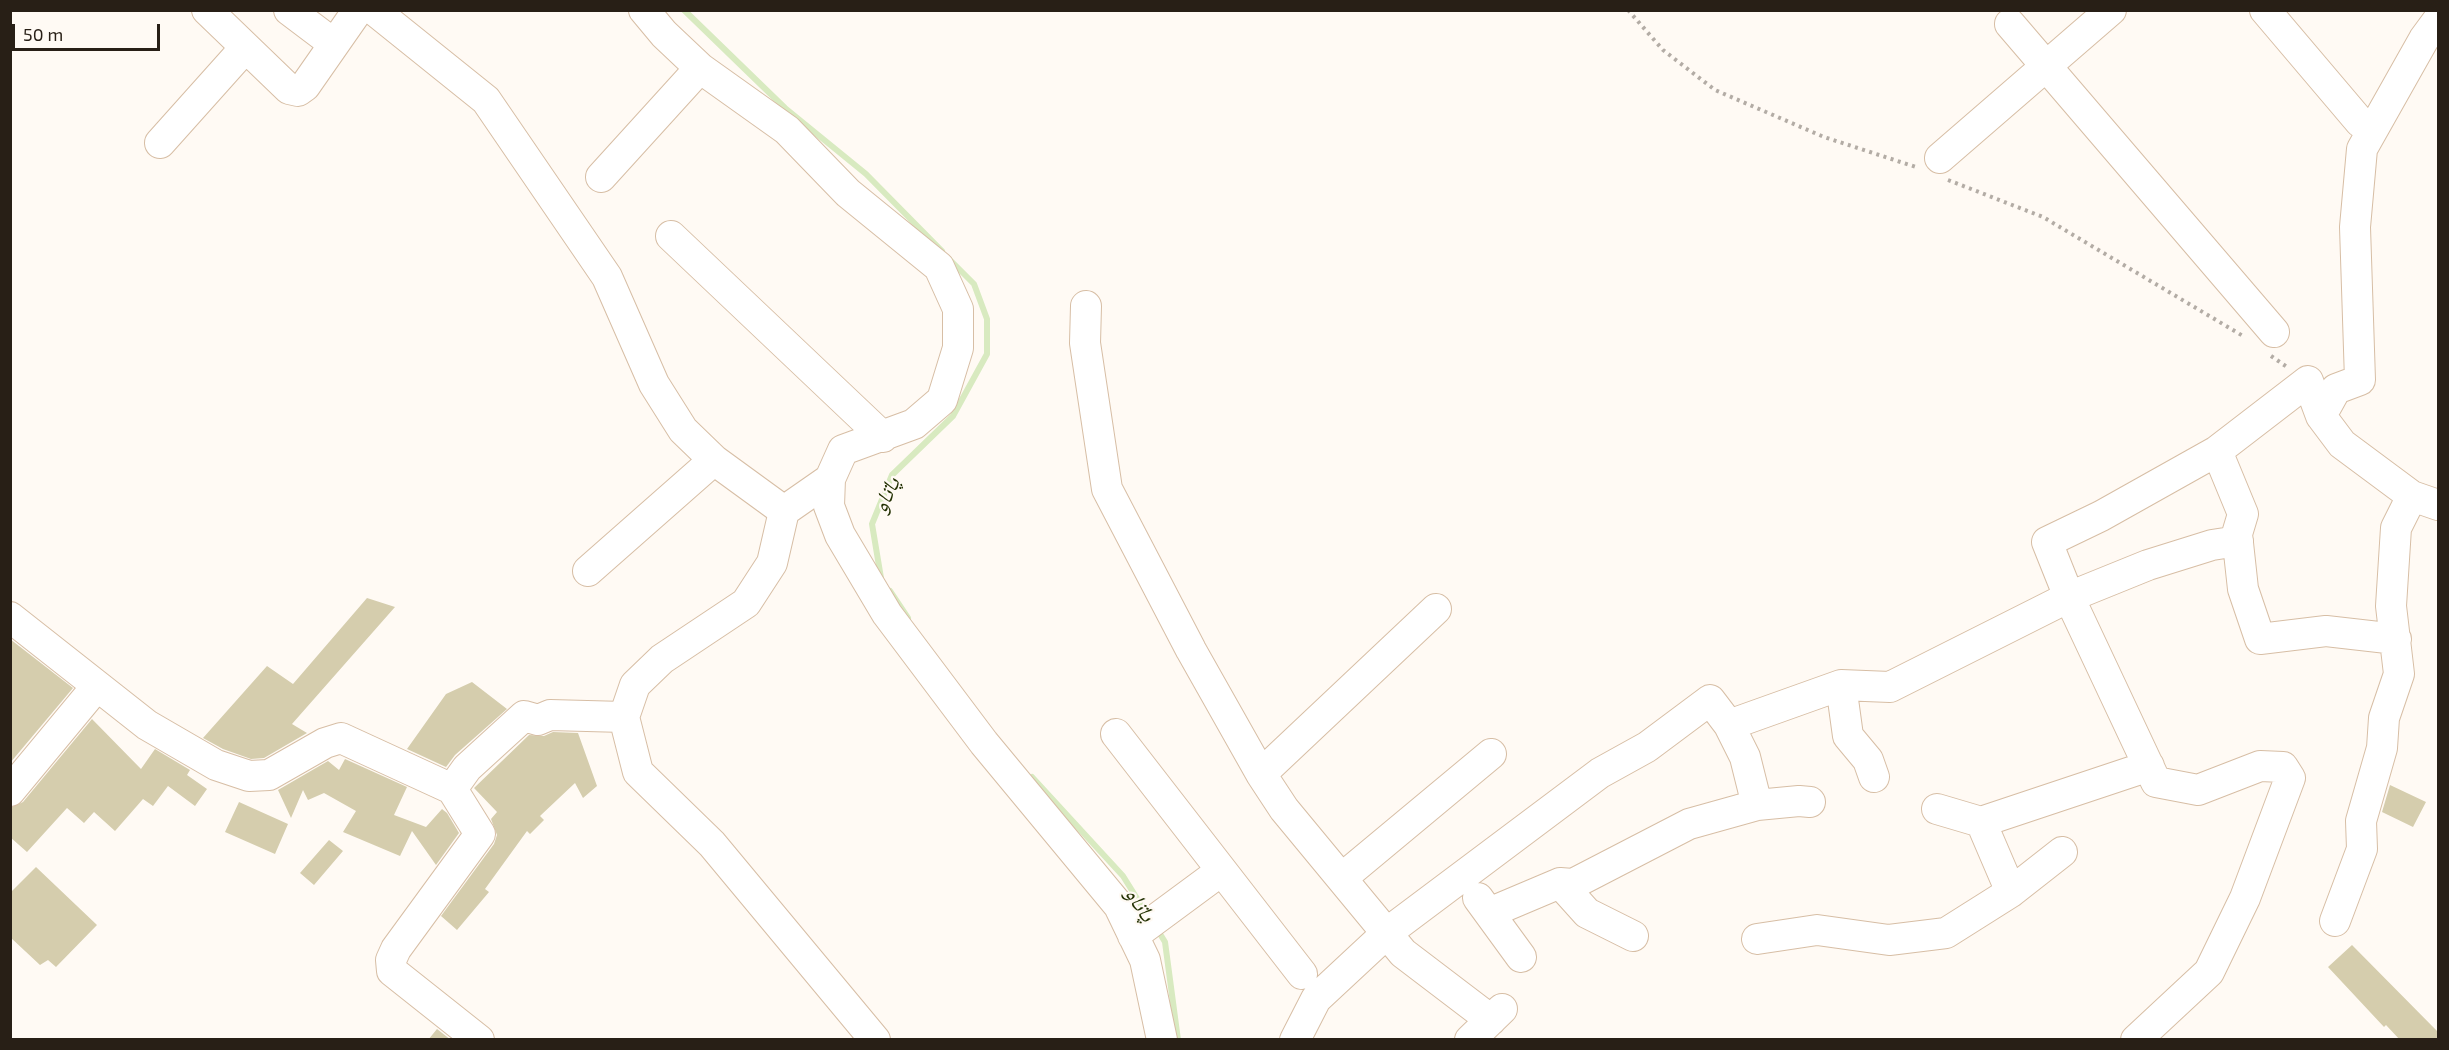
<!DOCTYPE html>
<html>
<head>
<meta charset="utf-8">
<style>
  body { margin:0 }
  #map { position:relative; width:2449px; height:1050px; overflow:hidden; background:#fffaf4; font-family:"Exo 2",sans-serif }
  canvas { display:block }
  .frame { position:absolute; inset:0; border:12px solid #281f16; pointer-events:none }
  .scale { position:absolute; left:12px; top:24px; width:148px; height:27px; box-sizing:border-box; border:3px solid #281f16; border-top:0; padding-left:8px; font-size:18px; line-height:21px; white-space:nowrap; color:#281f16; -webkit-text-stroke:4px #fffaf4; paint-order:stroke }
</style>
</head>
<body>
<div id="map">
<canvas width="2449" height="1050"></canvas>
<div class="frame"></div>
<div class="scale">50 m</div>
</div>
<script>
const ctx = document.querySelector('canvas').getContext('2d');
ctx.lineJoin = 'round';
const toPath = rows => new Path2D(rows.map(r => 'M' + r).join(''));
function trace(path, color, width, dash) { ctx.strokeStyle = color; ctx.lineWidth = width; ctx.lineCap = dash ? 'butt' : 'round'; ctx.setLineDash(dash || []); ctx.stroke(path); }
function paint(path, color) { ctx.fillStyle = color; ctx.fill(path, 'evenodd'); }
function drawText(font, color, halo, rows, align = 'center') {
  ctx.font = font + ' "Exo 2","Noto Naskh Arabic",sans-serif'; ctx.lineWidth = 4.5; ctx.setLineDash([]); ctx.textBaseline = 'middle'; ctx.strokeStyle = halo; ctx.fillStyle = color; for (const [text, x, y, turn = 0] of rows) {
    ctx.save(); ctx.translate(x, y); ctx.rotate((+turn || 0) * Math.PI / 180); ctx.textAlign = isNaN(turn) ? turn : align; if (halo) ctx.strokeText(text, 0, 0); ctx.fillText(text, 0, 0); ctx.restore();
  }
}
trace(toPath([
  [684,10,785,108,866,174,942,251],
  [881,578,872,524,892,475,953,416,987,354,987,319,974,284,949,259],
  [890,591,908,618],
  [1032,777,1123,876,1148,916],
  [1157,929,1165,942,1178,1040]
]), '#d8eac0', 6);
paint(toPath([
  [367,598,395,607,292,724,307,733,264,758,251,759,223,749,203,738,267,666,293,684],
  [10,639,73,688,10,763],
  [472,682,507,709,455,755,446,767,407,749,446,694],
  [92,719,141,769,155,749,190,770,187,775,207,789,195,806,168,786,153,806,143,799,115,831,94,812,84,823,67,808,27,852,10,837,10,808,23,802],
  [553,732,578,733,597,786,583,798,575,783,540,816,544,820,530,834,527,831,485,889,489,892,457,930,441,916,494,844,497,835,491,819,497,812,474,788,529,735,544,736],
  [345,759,407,787,394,815,426,827,442,809,447,813,459,833,436,865,412,831,400,856,343,832,356,811,324,793,308,800,303,790,291,818,278,790,328,761,339,770],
  [2390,785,2426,802,2413,827,2382,812],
  [239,802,288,824,275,854,225,832],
  [329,840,343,851,314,885,300,873],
  [36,867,97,925,56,967,48,960,40,965,10,937,10,893],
  [2352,945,2439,1033,2439,1040,2400,1040,2386,1025,2384,1027,2328,967],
  [437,1029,451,1040,428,1040]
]), '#d5cdad');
const minor = toPath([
  [207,10,289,89,298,91,305,86,358,10],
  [289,10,334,44],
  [374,10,486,100,607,277,654,384,683,430,714,460,784,511],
  [644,10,664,34,700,68,787,130,848,193,939,267,958,309,958,348,942,400,914,424,843,450,830,479,829,506,840,535,887,614,984,743,1119,906,1145,960,1162,1040],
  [2265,10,2360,122],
  [2010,24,2274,332],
  [160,143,245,48],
  [1940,158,2111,10],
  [601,177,700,68],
  [671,236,883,437],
  [1086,306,1085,343,1107,489,1191,650,1261,774,1284,809,1403,953,1491,1020],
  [2321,416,2336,389,2360,380,2355,227,2362,149,2424,39,2438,20],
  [2217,451,2243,514,2237,534,2243,589,2260,639,2326,631,2396,639],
  [830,479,784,511,772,563,746,603,662,659,635,685,624,717,638,772,712,844,875,1040],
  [588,571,714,460],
  [10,617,147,725,216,765,249,776,269,775,325,743,341,738,452,789,467,768,524,716,538,720,550,715,624,717],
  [1841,685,1848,736,1868,760,1874,777],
  [1729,725,1841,685,1890,687,2069,597,2148,565,2212,545,2238,541],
  [1116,734,1302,974],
  [1261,774,1436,609],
  [452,789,480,834,396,949,391,960,392,971,479,1040],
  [10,791,97,686],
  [1937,809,1981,822,2149,766],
  [1981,822,2011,892],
  [1342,878,1491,754],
  [1560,883,1587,913,1633,936],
  [1478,898,1521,957],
  [1489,913,1560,883,1573,884,1689,824,1757,805,1799,801,1810,802],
  [2335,921,2362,849,2361,821,2382,748,2384,718,2399,674,2391,606,2396,528,2412,496],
  [1133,936,1221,871],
  [1757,939,1817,930,1889,940,1946,933,2011,892,2062,852],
  [1295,1040,1316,999,1388,932,1600,773,1647,747,1710,700,1729,725,1745,757,1757,805],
  [1470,1040,1502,1009],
  [2136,1040,2209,972,2245,898,2290,778,2283,767,2260,766,2198,790,2156,782,2069,597,2047,542,2101,516,2217,451,2308,381,2321,416,2342,444,2412,496,2438,505]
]);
trace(minor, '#d7bea5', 32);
trace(toPath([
  [1628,10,1663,50,1715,90,1824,137,1919,168],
  [1948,180,2043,217,2243,336],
  [2271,356,2287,367]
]), '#b3aca5', 4, [3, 4.5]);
trace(minor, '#fff', 30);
drawText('italic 22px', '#223002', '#fffaf4', [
  ["پاتاو",886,495,-65],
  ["پاتاو",1140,904,57]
]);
</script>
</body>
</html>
